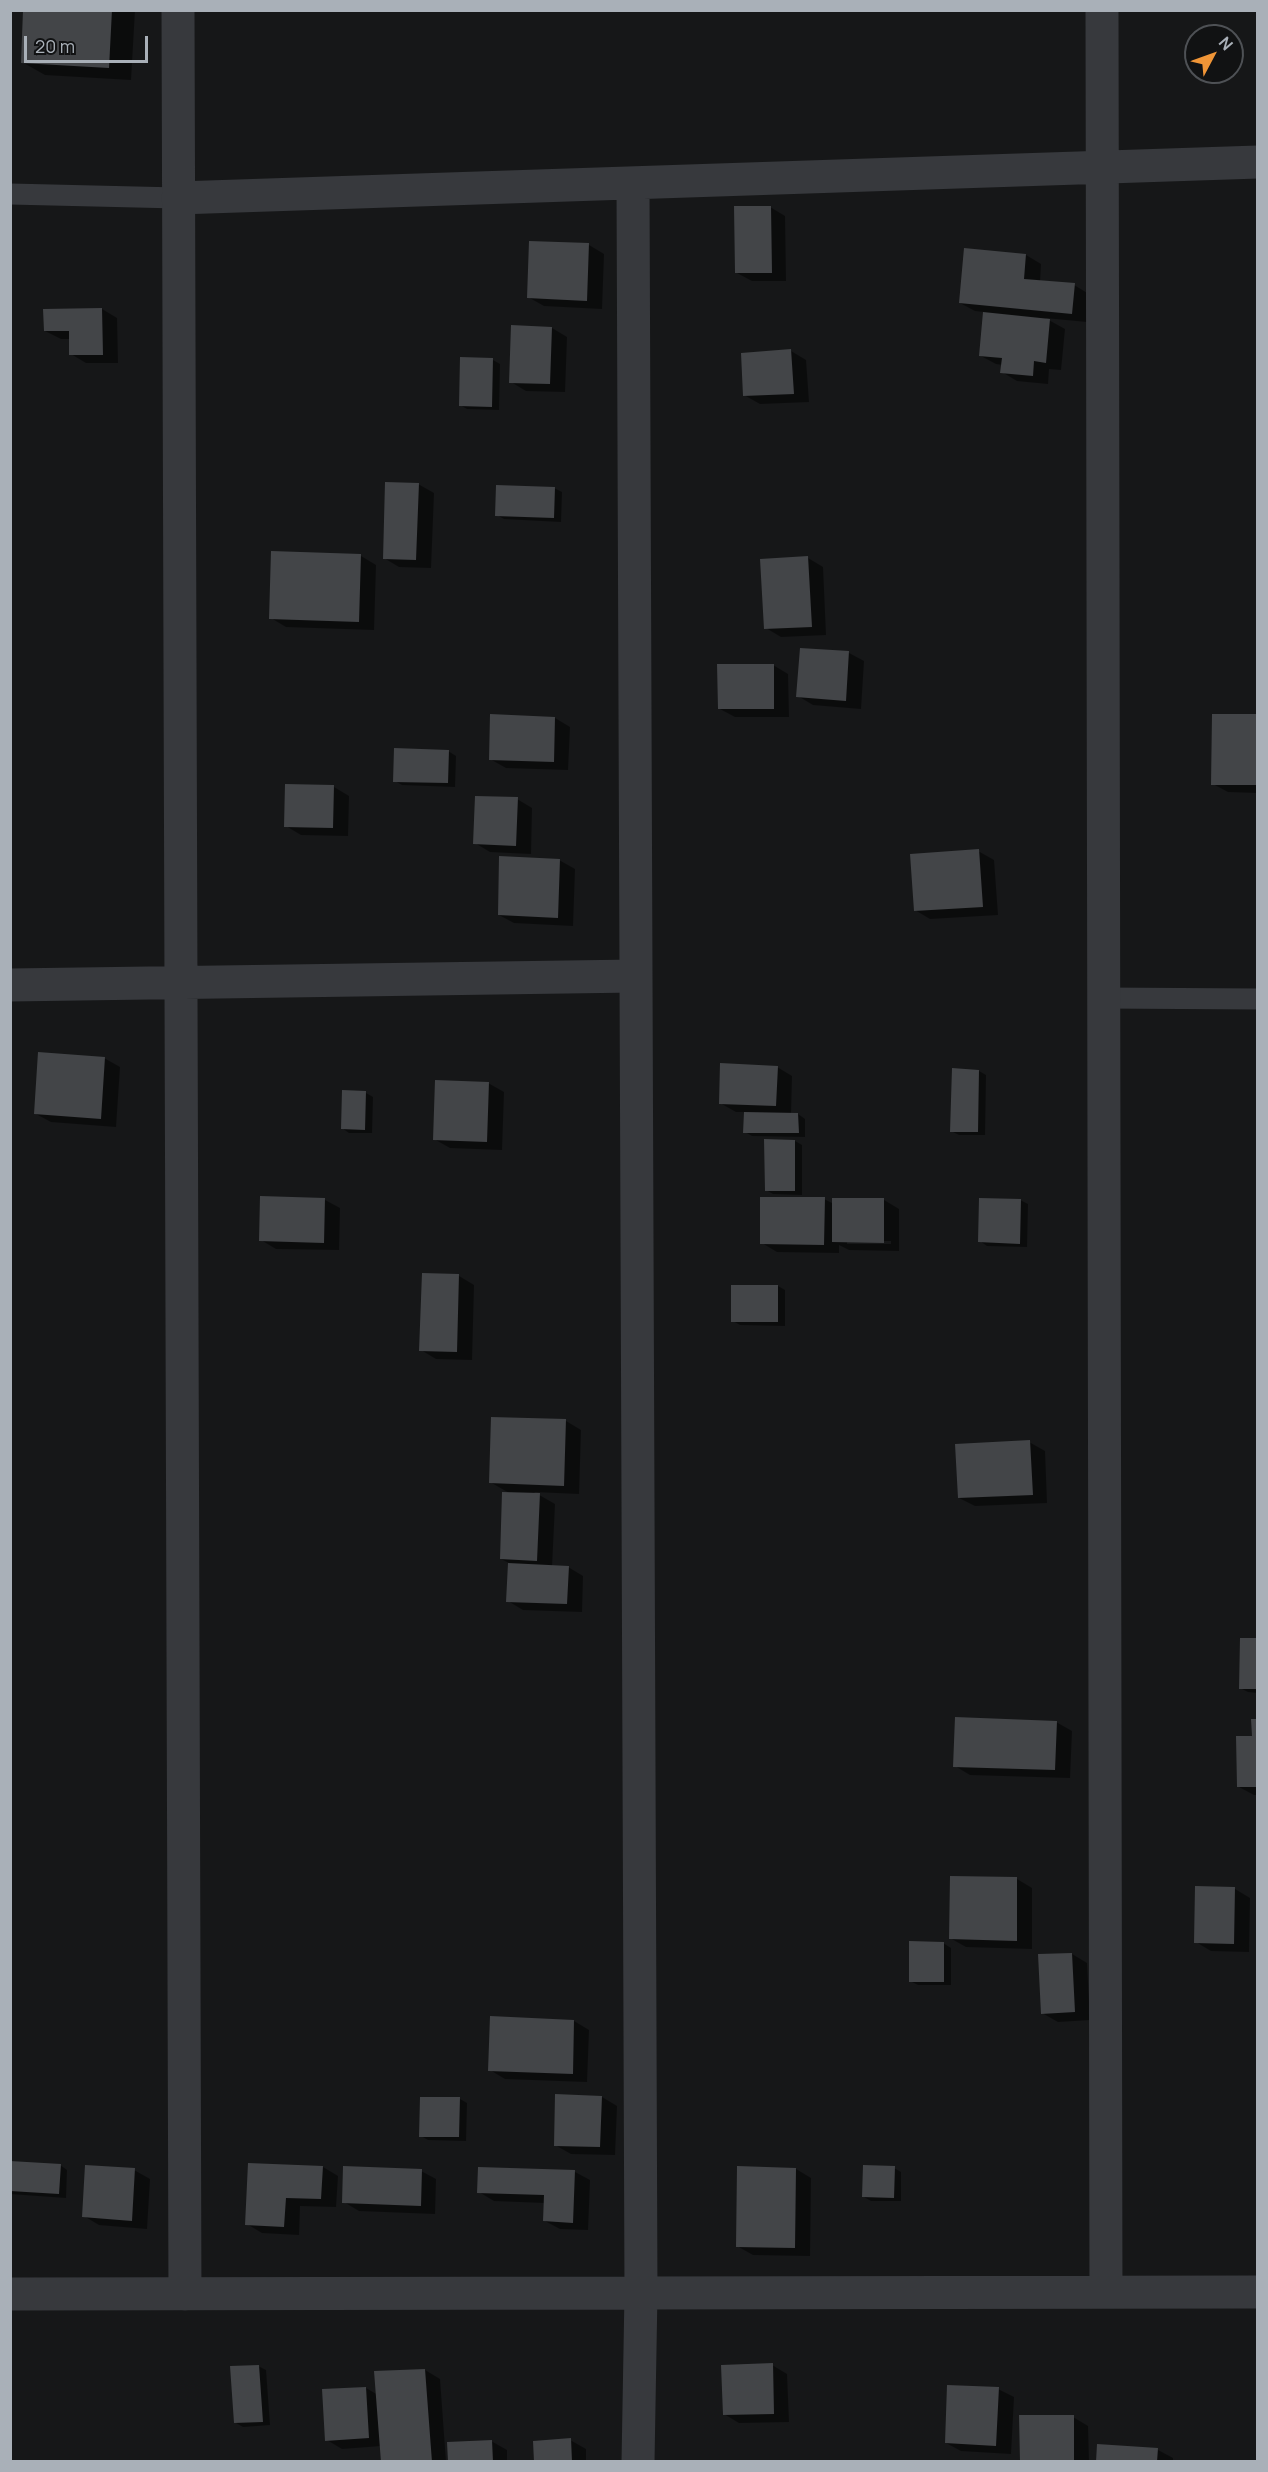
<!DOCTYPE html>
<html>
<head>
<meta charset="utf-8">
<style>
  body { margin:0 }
  #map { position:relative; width:1268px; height:2472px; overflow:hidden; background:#161718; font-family:Manrope,sans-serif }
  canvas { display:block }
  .frame { position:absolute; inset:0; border:12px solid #a9b0b8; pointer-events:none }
  .north { position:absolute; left:1184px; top:24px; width:60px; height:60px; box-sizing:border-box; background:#111213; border:2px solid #4e5155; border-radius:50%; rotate:49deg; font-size:16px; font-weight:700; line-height:24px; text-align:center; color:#a9b0b8 }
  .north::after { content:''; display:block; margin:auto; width:21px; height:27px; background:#f09537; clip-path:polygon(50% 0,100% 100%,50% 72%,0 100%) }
  .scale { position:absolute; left:24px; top:36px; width:124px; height:27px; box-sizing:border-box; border:3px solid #a9b0b8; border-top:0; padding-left:8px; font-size:18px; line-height:21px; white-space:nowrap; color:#a9b0b8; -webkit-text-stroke:4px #111213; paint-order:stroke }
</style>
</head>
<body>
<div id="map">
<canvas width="1268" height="2472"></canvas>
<div class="frame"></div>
<div class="north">N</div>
<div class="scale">20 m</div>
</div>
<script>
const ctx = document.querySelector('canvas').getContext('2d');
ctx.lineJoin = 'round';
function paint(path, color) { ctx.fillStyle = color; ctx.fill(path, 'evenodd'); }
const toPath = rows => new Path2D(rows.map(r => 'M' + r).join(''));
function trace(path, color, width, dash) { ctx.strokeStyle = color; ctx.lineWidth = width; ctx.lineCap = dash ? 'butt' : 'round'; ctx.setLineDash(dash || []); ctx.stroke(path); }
paint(toPath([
  [25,10,135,10,131,80,45,75,22,62],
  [770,207,785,216,786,281,752,281,737,273],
  [589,245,604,254,602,309,544,306,528,297],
  [1026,255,1041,264,1040,282,1074,285,1089,294,1087,322,1045,318,1065,329,1061,370,1049,369,1048,384,1017,381,1002,372,1003,365,996,364,981,356,984,312,975,311,960,303],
  [102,309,117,318,118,363,86,363,71,354,70,339,61,339,45,331],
  [552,328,567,337,565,392,526,391,511,382],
  [791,351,806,360,809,402,760,404,744,395],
  [493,360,500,364,499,410,467,409,460,405],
  [418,484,434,493,431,568,399,567,384,558],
  [554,488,562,492,561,522,504,519,497,515],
  [361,556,376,565,374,630,286,627,271,618],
  [808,558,823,567,826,635,781,637,766,628],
  [801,649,849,653,864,661,861,709,813,705,798,696],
  [773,665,788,674,789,717,735,717,720,709],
  [1258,716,1258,793,1228,792,1213,784],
  [555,718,570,727,568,770,506,768,490,759],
  [448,751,456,756,455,787,402,785,395,781],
  [287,785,334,787,349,796,348,836,301,835,286,826],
  [517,799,532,808,531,854,490,852,475,843],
  [978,851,994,860,998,915,930,919,915,910],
  [559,860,575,869,573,926,514,923,499,915],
  [104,1058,120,1067,116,1127,51,1122,36,1114],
  [777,1067,792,1076,791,1114,798,1114,805,1119,805,1137,752,1136,745,1132,745,1112,736,1112,720,1103],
  [979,1071,986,1075,985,1135,959,1135,951,1131],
  [488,1083,504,1092,502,1150,450,1148,434,1139],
  [366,1093,373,1097,372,1133,349,1133,342,1128],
  [795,1141,802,1145,802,1195,773,1194,766,1190],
  [262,1197,325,1200,340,1208,339,1250,276,1249,261,1240],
  [824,1199,834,1204,884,1200,899,1209,899,1251,849,1250,839,1245,839,1253,777,1252,762,1243],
  [847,1241,891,1241,891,1244,847,1244],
  [1020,1200,1028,1204,1027,1247,987,1246,980,1241],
  [423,1275,459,1276,474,1285,472,1360,436,1359,421,1350],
  [778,1286,785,1290,785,1326,740,1325,733,1321],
  [566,1421,581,1430,579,1494,534,1492,555,1504,552,1567,568,1567,583,1576,582,1612,523,1610,508,1601,509,1563,501,1559,511,1494,490,1482],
  [1029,1442,1045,1451,1047,1503,975,1506,959,1498],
  [1258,1639,1258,1693,1248,1692,1240,1688],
  [1258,1720,1258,1795,1254,1795,1239,1787],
  [1056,1722,1072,1731,1070,1778,970,1775,955,1766],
  [1017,1879,1032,1888,1032,1949,966,1947,950,1938],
  [1197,1888,1235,1889,1250,1898,1249,1952,1211,1951,1196,1942],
  [943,1943,951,1948,951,1985,918,1985,910,1981],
  [1072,1954,1087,1963,1090,2020,1058,2022,1042,2013],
  [574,2021,589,2030,587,2082,505,2079,490,2070],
  [602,2097,617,2106,615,2155,571,2154,555,2145],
  [460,2099,467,2103,466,2141,428,2140,421,2136],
  [10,2162,60,2165,67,2170,66,2198,10,2194],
  [323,2167,338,2176,336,2207,300,2206,299,2235,262,2233,247,2224],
  [894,2168,901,2172,901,2201,871,2201,864,2197],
  [796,2169,811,2178,810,2256,753,2255,737,2246],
  [134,2170,150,2179,147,2229,99,2225,84,2216],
  [421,2171,436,2179,435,2214,359,2211,344,2202],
  [575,2172,590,2180,588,2230,560,2229,545,2221,545,2203,494,2201,479,2192],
  [772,2365,787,2374,789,2422,739,2423,724,2414],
  [258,2366,266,2370,270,2425,243,2427,236,2423],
  [425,2370,440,2379,446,2462,382,2462,381,2446,342,2449,327,2440,366,2388,378,2395],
  [998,2389,1014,2397,1011,2454,961,2451,946,2443],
  [1073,2417,1088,2426,1089,2462,1021,2462],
  [570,2440,586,2449,586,2462,527,2462,535,2461],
  [491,2441,507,2450,507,2462,450,2462],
  [1158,2450,1173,2458,1173,2462,1098,2462]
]), '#0007');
paint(toPath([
  [23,10,112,10,109,68,21,63],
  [734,206,771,206,772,273,735,273],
  [529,241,589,243,587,301,527,298],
  [964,248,1026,254,1024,279,1075,283,1072,314,959,303],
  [102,308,103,355,69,355,69,331,44,331,43,309],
  [983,312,1050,319,1046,363,1034,361,1033,376,1000,373,1002,358,979,356],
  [511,325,552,327,550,384,509,383],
  [791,349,794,394,743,396,741,353],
  [460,357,493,358,492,407,459,406],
  [385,482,419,483,416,560,383,559],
  [496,485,555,487,554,518,495,516],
  [271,551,361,554,359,622,269,619],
  [808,556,812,627,764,629,760,559],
  [800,648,849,651,846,701,796,697],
  [717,664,774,664,774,709,718,709],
  [490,714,555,717,554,762,489,760],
  [1212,714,1258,714,1258,785,1211,785],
  [394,748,449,750,448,783,393,782],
  [285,784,334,785,333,828,284,827],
  [475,796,518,797,516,846,473,844],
  [979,849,983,907,914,911,910,854],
  [499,856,560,859,558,918,498,915],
  [38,1052,105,1057,101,1119,34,1114],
  [720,1063,778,1066,776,1106,719,1104],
  [952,1068,979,1070,978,1132,950,1132],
  [435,1080,489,1082,487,1142,433,1140],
  [342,1090,366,1091,365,1130,341,1129],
  [744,1112,798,1113,799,1133,743,1133],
  [764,1139,795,1140,795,1191,765,1191],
  [260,1196,325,1198,324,1243,259,1241],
  [760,1197,825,1197,824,1245,760,1244],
  [832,1198,884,1198,884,1243,832,1242],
  [979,1198,1021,1199,1020,1244,978,1242],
  [422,1273,459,1274,457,1352,419,1351],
  [731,1285,778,1285,778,1322,731,1322],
  [491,1417,566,1419,564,1486,489,1483],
  [1030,1440,1033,1495,958,1498,955,1444],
  [502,1492,540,1493,537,1561,500,1559],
  [508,1563,569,1566,567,1604,506,1602],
  [1240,1638,1258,1638,1258,1689,1239,1689],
  [955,1717,1057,1721,1055,1770,953,1767],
  [1251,1719,1258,1719,1258,1787,1237,1787,1236,1736,1252,1736],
  [950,1876,1017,1877,1017,1941,949,1939],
  [1195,1886,1235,1887,1234,1944,1194,1943],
  [909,1941,944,1942,944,1982,909,1982],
  [1072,1953,1075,2012,1041,2014,1038,1954],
  [490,2016,574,2020,573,2074,488,2071],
  [555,2094,602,2096,600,2147,554,2146],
  [420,2097,460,2097,459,2137,419,2137],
  [10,2161,61,2164,59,2194,10,2191],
  [248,2163,323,2166,321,2199,286,2198,284,2227,245,2225],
  [85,2165,135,2168,132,2221,82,2217],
  [863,2165,895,2166,894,2198,862,2197],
  [343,2166,422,2169,421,2206,342,2203],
  [737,2166,796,2168,795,2248,736,2247],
  [478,2167,575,2170,573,2223,543,2221,544,2195,477,2193],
  [773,2363,774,2414,723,2415,721,2365],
  [259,2365,263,2422,234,2423,230,2366],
  [425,2369,432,2462,381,2462,374,2371],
  [947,2385,999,2387,996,2446,945,2443],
  [366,2387,369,2438,325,2441,322,2389],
  [1019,2415,1074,2415,1074,2462,1020,2462],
  [571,2438,572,2462,534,2462,533,2441],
  [492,2440,493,2462,448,2462,447,2442],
  [1097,2444,1158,2448,1157,2462,1096,2462]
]), '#434548');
trace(toPath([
  [10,194,178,198],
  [1103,998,1258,999]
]), '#37393d', 21);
trace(toPath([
  [178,10,185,2294],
  [1102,10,1106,2292],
  [633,183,641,2293,638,2462],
  [178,198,1258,162],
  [10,985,636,976],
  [10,2294,1258,2292]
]), '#37393d', 33);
</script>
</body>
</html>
